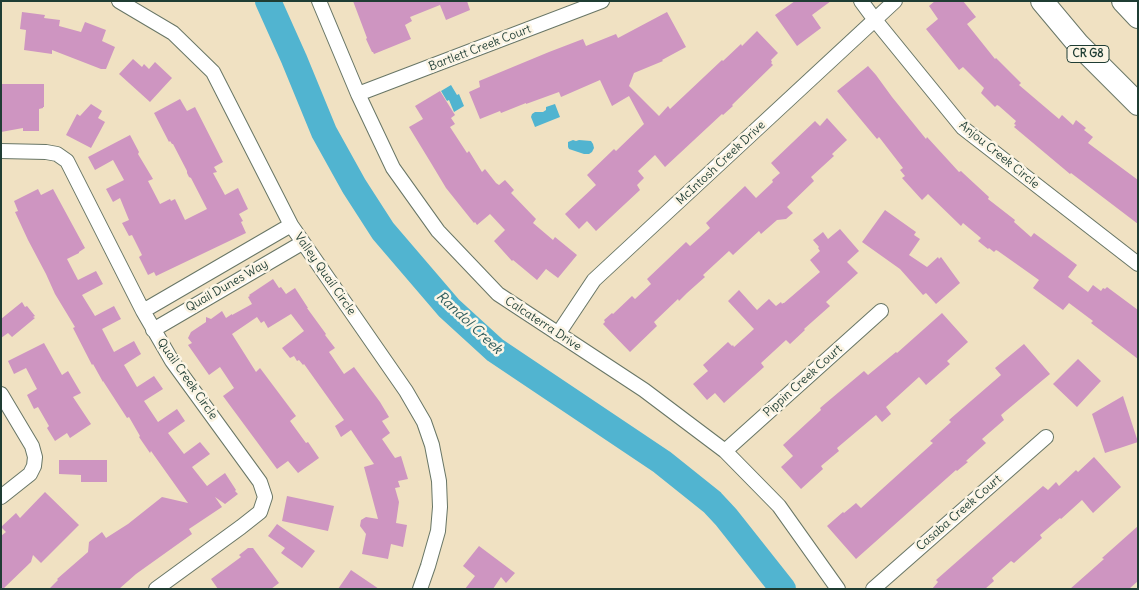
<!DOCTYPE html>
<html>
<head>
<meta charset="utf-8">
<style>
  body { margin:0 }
  #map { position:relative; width:1139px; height:590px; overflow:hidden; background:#f0e1c2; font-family:Delius,sans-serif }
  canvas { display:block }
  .frame { position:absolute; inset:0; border:2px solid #1f3d34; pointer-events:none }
</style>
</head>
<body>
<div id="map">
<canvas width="1139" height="590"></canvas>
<div class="frame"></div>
</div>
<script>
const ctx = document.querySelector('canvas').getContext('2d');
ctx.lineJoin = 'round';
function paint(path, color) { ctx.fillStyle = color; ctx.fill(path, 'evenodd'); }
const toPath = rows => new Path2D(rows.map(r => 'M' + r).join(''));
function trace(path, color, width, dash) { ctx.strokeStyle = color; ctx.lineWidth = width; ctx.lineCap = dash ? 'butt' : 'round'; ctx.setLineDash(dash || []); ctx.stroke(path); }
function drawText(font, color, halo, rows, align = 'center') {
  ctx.font = font + ' Delius,sans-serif'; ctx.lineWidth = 5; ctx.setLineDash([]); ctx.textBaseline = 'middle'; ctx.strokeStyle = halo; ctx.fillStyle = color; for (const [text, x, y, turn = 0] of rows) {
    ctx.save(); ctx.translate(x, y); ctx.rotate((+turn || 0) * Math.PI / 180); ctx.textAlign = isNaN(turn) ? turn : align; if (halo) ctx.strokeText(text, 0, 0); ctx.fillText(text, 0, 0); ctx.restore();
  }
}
paint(toPath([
  [451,85,457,95,459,94,464,106,454,112,449,100,447,101,441,91],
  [555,104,560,117,535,127,531,117,532,114,535,112,543,112,546,110,546,107],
  [573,140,576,141,579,140,591,141,593,144,594,148,592,152,589,154,584,154,569,149,568,147,568,142]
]), '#51b4d0');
trace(toPath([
  [268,1,294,59,324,132,354,186,383,231,449,308,495,350,662,462,712,502,726,517,783,589]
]), '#51b4d0', 26);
paint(toPath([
  [353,1,467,1,470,10,446,20,440,5,410,17,412,21,405,25,411,39,374,54,373,52,372,52,366,39,367,38],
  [795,1,831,1,812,15,821,28,797,46,775,15],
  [935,1,963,1,976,17,967,24,995,59,996,58,1021,83,1019,85,1059,119,1062,115,1073,125,1076,120,1086,128,1084,130,1093,137,1088,143,1138,180,1138,224,1071,173,1070,174,1014,127,1016,125,1014,124,1016,121,999,106,997,105,995,107,981,93,984,88,963,67,959,70,926,29,938,19,929,6],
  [22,12,45,15,44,18,60,20,59,26,81,32,85,22,106,30,102,41,115,47,106,69,101,69,52,50,52,54,24,50,26,30,20,29],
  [667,12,686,47,662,60,663,61,634,73,629,86,659,116,668,106,670,109,722,60,723,61,741,44,742,46,757,31,778,53,771,60,772,62,771,63,773,65,732,105,733,106,723,115,722,114,665,167,655,155,638,171,644,178,637,185,640,190,596,231,587,221,579,229,565,214,596,185,587,175,614,149,616,151,644,124,629,96,612,106,600,80,561,97,559,92,526,104,526,103,501,113,500,111,480,119,469,92,480,87,479,81,549,52,583,39,586,46,616,34,618,38],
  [133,59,142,67,144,64,149,69,155,62,172,78,150,102,119,74],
  [868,66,876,75,892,97,926,139,927,137,959,172,961,171,963,173,989,197,988,199,1015,220,1014,222,1031,237,1034,233,1077,265,1068,277,1088,292,1093,285,1101,291,1103,288,1105,289,1107,287,1138,310,1138,359,1091,323,1093,321,1069,303,1063,310,1033,288,1039,280,998,251,996,250,994,252,989,248,988,249,978,241,981,238,963,223,961,226,928,194,922,200,902,178,905,176,900,170,903,168,879,137,877,139,837,91],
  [1,84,44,84,44,107,43,107,43,108,39,109,39,131,23,131,23,128,1,132],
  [440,91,455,115,451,118,455,124,450,127,467,153,469,151,482,172,485,169,496,183,499,185,505,180,514,190,511,193,536,219,533,223,553,240,555,237,577,255,558,278,546,269,537,280,513,260,512,261,494,241,505,230,490,214,477,225,475,222,474,223,446,188,431,163,409,127,423,119,415,106],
  [180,99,187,111,195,107,223,162,214,167,217,172,213,173,225,195,238,188,248,209,239,214,243,221,241,222,246,233,156,276,154,272,148,275,139,257,142,255,132,235,129,236,122,223,129,220,120,198,113,202,106,189,124,180,113,160,95,170,88,157,130,135,139,152,138,154,153,179,148,181,160,204,170,199,171,201,175,199,185,220,207,209,191,178,189,177,187,173,187,171,173,144,172,144,170,141,169,142,154,113],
  [91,104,102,111,98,118,105,122,91,148,66,135,77,114,80,116],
  [827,118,847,140,832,154,834,156,811,177,814,181,787,207,793,213,786,219,777,220,761,234,759,231,733,255,729,251,703,275,705,277,687,293,679,301,678,299,654,322,657,326,630,352,603,324,605,322,604,320,612,313,613,314,632,296,635,299,651,284,647,279,686,242,690,246,710,228,706,223,745,186,756,198,773,182,772,180,780,173,771,163,815,121,820,126],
  [38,189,41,195,53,189,85,248,79,252,79,253,67,259,78,280,96,271,103,284,82,295,95,316,114,306,121,319,102,329,114,352,134,341,141,354,124,365,137,387,154,376,163,389,144,401,158,422,177,409,185,421,168,433,184,454,200,442,210,454,192,467,207,486,225,473,236,490,235,491,238,494,225,504,215,497,222,507,189,529,192,534,136,574,119,589,49,589,58,580,57,579,88,552,89,542,102,532,106,538,128,524,162,497,188,503,151,451,150,453,139,437,140,436,129,417,127,418,103,381,103,382,93,364,92,365,73,328,75,327,55,294,46,274,28,240,15,212,18,211,14,201],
  [885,210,916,232,914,235,920,239,909,255,927,267,938,257,939,259,941,257,960,283,936,304,926,293,923,295,900,269,862,242],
  [840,229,859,251,847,262,858,273,826,302,830,306,804,329,805,330,790,344,786,340,761,363,764,367,724,403,715,393,707,400,693,384,708,371,703,365,728,342,732,346,733,345,734,347,754,329,728,301,739,290,757,310,769,299,776,306,781,302,782,304,783,303,784,303,820,272,810,260,820,251,818,248,819,247,813,240,823,232,828,239],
  [273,279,279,288,281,287,286,294,295,288,308,308,307,308,326,334,325,335,335,348,329,352,344,374,354,367,380,402,389,417,382,421,390,433,382,439,395,458,401,456,408,479,398,481,400,487,395,488,399,502,396,523,407,525,403,547,391,544,388,559,362,554,366,534,360,526,361,520,366,517,378,519,364,467,374,464,351,430,341,437,335,426,344,420,304,364,303,365,299,360,297,361,294,356,290,358,282,348,304,331,291,314,268,328,264,321,261,323,257,317,232,334,256,372,260,368,296,416,290,421,306,443,308,442,319,458,298,473,288,461,277,469,223,396,234,388,220,367,209,375,188,345,192,343,188,338,191,332,206,322,206,317,211,319,222,311,226,318,232,314,232,315,252,304,248,297,250,296,249,295],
  [22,302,25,307,27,306,35,316,33,317,35,318,12,337,8,333,1,338,1,319],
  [942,313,968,342,947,361,950,364,926,385,919,377,886,407,891,414,882,422,876,415,837,448,839,451,821,466,823,469,801,489,781,467,793,456,783,445,821,410,820,408,864,371,868,375,896,352,897,353],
  [44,343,62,375,68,371,81,393,73,397,91,424,70,438,67,433,55,441,47,428,49,426,38,407,34,409,27,395,37,389,26,368,14,374,8,361],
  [1024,344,1050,374,1001,415,1004,420,982,439,986,443,966,461,968,462,957,471,956,470,856,559,827,526,843,512,844,513,856,503,861,508,933,443,930,441,951,422,949,420,1001,375,995,368],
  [1078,359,1101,381,1077,407,1053,384],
  [1123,396,1138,442,1105,453,1092,414],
  [1094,457,1121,487,1093,513,1082,500,1061,519,1060,518,1040,535,1042,538,1014,563,1011,561,992,578,994,581,985,589,932,589,938,582,936,580,1043,486,1048,490,1056,482,1059,486,1076,470,1078,472],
  [59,460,107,460,107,482,81,482,81,475,59,474],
  [45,492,79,525,41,563,33,555,31,562,3,589,1,589,1,536,6,532,1,527,16,513,20,518],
  [287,496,334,506,328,531,282,521],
  [277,524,315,551,302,568,281,553,285,548,268,536],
  [1138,526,1138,581,1129,589,1070,589,1104,559,1102,558],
  [479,546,515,573,506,583,501,577,493,589,465,589,475,576,463,566],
  [248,548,253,548,279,583,271,589,218,589,211,579,241,557,239,555],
  [351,570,379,589,338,589]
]), '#ce95c1');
const street = toPath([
  [119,1,173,33,213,72,291,225,406,391,424,422,432,445,439,481,440,507,438,531,428,566,420,589],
  [319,1,358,94,393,168,438,231,498,294,644,390,725,451,779,506,838,589],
  [861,1,875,20,963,128,1138,264],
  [358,94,602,1],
  [1,151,46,152,57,154,67,161,143,311,172,361,260,482,265,497,260,512,241,527,156,589],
  [143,311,291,225],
  [153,330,302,243],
  [558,334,594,280,895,1],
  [1,394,32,446,35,457,34,466,30,474,1,497],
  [725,451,881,311],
  [873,589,1046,437]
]);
const primary = toPath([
  [1042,1,1078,44,1138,104],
  [1123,1,1138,17]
]);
trace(street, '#687666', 16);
trace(primary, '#687666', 24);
trace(street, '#fff', 14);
trace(primary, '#fff', 22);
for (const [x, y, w] of [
  [1088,54,42]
]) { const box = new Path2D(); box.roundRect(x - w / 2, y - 8.5, w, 17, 4); ctx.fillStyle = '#fcf5e5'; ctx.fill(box); trace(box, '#1f3d34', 1); }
drawText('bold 11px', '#1f3d34', null, [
  ["CR G8",1088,54]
]);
drawText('12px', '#1f3d34', '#fcf5e5', [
  ["Bartlett Creek Court",480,48,-21],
  ["Anjou Creek Circle",999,155,39],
  ["McIntosh Creek Drive",721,163,-43],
  ["Valley Quail Circle",325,274,55],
  ["Quail Dunes Way",227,286,-30],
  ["Calcaterra Drive",543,324,33],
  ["Quail Creek Circle",187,379,55],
  ["Pippin Creek Court",803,381,-42],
  ["Casaba Creek Court",959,513,-41]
]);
drawText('italic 14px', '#2c5b5b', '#fcf5e5', [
  ["Randol Creek",469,323,43]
]);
</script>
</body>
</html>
